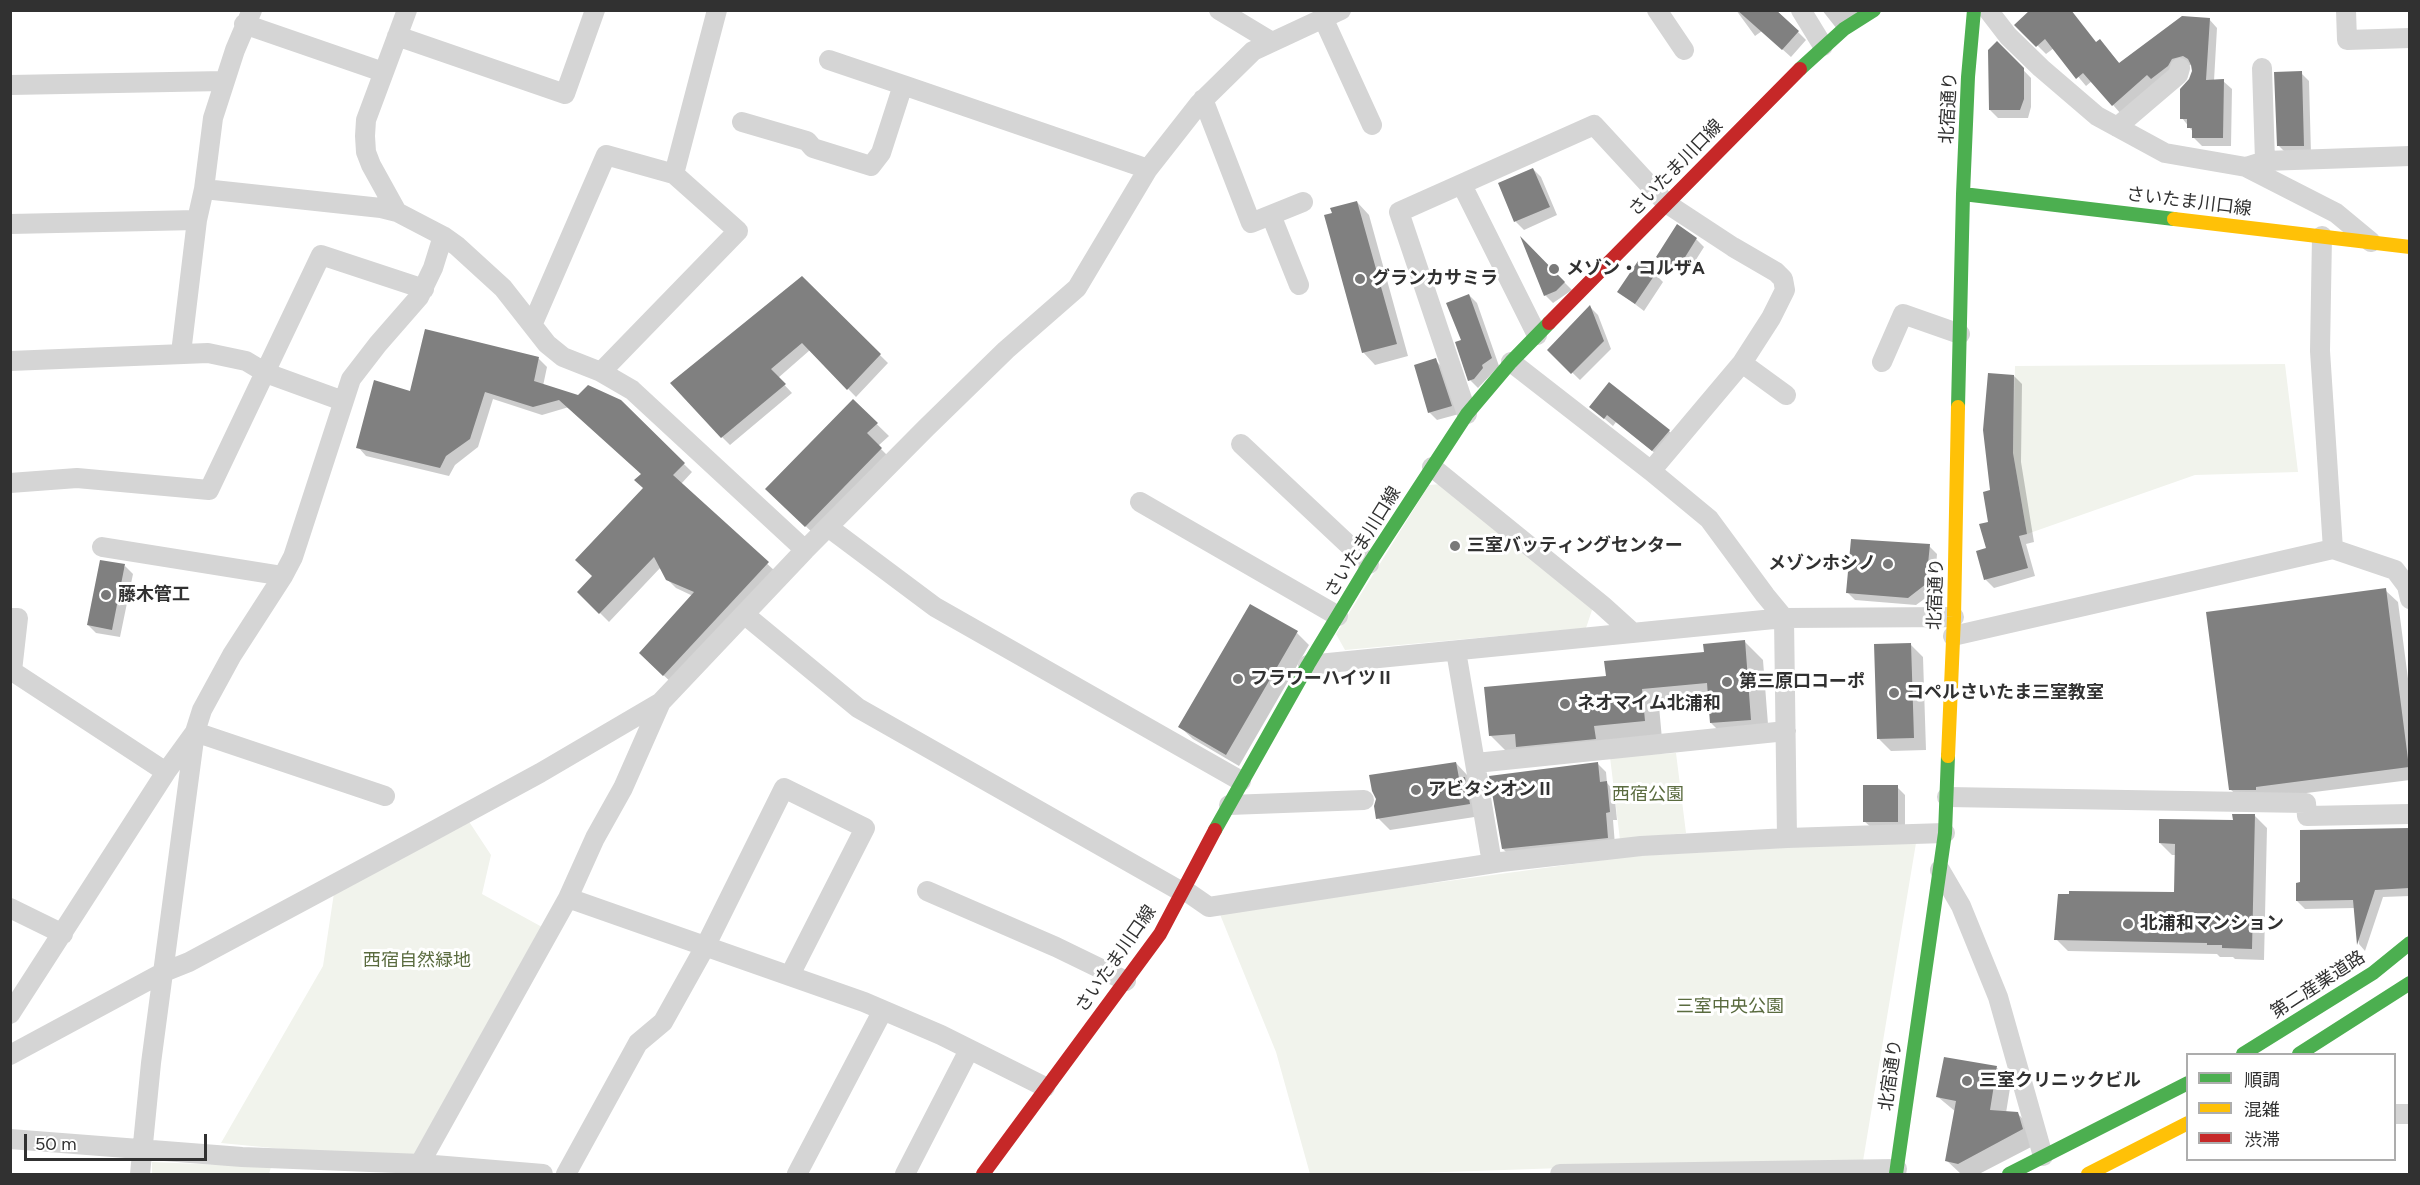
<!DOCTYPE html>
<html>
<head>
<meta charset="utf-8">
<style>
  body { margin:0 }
  #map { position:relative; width:2420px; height:1185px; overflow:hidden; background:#fff; font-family:Figtree,"Noto Sans JP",sans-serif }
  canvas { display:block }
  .frame { position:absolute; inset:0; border:12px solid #313131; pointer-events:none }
  .legend { position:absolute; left:2186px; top:1053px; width:210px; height:108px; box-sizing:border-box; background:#fff; border:2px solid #adadad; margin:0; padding:8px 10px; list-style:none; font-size:18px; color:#313131 }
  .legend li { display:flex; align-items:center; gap:12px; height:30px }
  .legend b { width:30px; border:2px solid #adadad }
  .scale { position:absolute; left:24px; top:1134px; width:183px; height:27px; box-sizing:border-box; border:3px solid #313131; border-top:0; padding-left:8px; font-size:18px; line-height:21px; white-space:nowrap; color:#313131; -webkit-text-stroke:4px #fff; paint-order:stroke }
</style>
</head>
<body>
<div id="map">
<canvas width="2420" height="1185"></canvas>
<div class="frame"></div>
<ul class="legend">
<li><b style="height:8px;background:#4caf50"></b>順調</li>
<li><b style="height:8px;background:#ffc107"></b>混雑</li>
<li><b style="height:8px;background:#c62828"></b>渋滞</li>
</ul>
<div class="scale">50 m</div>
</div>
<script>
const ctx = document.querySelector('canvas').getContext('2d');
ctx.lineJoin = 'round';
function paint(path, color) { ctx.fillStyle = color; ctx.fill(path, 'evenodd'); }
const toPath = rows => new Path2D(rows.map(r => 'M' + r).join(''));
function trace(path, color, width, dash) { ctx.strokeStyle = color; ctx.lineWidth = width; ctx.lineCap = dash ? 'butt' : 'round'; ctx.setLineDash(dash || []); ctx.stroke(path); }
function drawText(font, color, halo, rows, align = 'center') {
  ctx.font = font + ' Figtree,"Noto Sans JP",sans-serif'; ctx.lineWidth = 6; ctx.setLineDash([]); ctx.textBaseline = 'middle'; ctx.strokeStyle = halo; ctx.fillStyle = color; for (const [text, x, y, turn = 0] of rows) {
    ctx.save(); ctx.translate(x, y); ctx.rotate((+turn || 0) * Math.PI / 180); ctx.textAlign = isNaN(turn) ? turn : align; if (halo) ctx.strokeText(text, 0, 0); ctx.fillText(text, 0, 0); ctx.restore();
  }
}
paint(toPath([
  [2285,364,2298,472,2195,475,2027,534,2013,453,2015,366],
  [1442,484,1593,607,1586,628,1345,650,1336,634,1429,485],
  [1676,753,1686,833,1620,840,1610,757],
  [466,817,491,855,482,894,542,927,418,1155,407,1161,221,1143,323,966,334,893],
  [1910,841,1916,843,1863,1161,1650,1165,1387,1174,1310,1174,1276,1052,1219,912,1633,856],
  [152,1162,271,1167,269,1174,152,1174]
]), '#f1f3ec');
paint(toPath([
  [1736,10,1776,10,1806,40,1791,57,1762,31,1755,36],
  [1822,10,1864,10,1837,29],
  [2209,19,2217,28,2214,81,2223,81,2232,89,2231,146,2202,146,2194,138,2194,133,2182,118,2193,71,2192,65,2181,67,2121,114,2092,81,2086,86,2054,48,2046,54,2017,25,2097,43,2100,41,2120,64],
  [1997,43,2031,78,2031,107,2028,118,1998,118,1990,110],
  [2301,73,2309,81,2311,154,2286,153,2278,145],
  [1533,169,1541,177,1557,215,1524,230,1516,222,1499,184],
  [1357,202,1369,215,1408,356,1375,365,1363,352],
  [1696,239,1704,247,1685,277,1658,257],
  [1524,242,1572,290,1553,303,1545,295],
  [1655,274,1663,282,1644,311,1619,292],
  [802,278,888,363,856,397,810,350,778,378,792,393,730,445,722,437],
  [1469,295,1477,303,1499,366,1478,388,1470,380,1463,341],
  [1590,307,1598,315,1611,349,1580,380,1549,350],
  [426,331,539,359,547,367,543,386,578,397,620,401,692,472,681,484,776,572,672,683,649,662,693,596,676,588,667,579,661,567,609,622,579,592,594,577,644,488,643,475,569,407,542,415,493,399,478,447,455,465,449,476,366,456,358,447,411,393],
  [1435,360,1443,368,1459,414,1437,420,1429,412],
  [2014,376,2022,384,2021,462,2034,542,2026,544,2035,576,1994,588,1986,580,1978,552,1987,549,1991,491],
  [853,401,889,436,878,446,893,461,818,538,767,489],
  [1591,407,1669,431,1677,439,1661,458,1616,422,1613,426],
  [1929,546,1937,554,1934,592,1916,605,1855,600,1847,592],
  [125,566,133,574,120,637,96,633,88,625],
  [2385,590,2398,602,2410,694,2410,780,2243,801,2230,789],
  [1297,633,1309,645,1239,766,1193,739,1180,727],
  [1745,642,1763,660,1769,737,1729,741,1711,723,1710,702,1659,706,1662,739,1508,753,1490,735,1607,678],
  [1911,645,1923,657,1926,750,1891,751,1879,739],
  [1456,763,1468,776,1481,816,1390,830,1378,818,1377,799],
  [1598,764,1606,772,1607,783,1614,791,1617,820,1613,820,1615,845,1511,857,1503,849],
  [1897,787,1905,795,1905,830,1873,829,1864,821],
  [2255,816,2267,828,2264,960,2235,959,2233,957,2220,957,2217,954,2068,951,2056,939,2175,894,2176,855,2172,855,2160,843],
  [2410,830,2410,896,2383,897,2365,951,2359,944,2355,908,2305,909,2297,901,2301,884,2301,832],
  [1997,1068,2011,1082,2006,1113,2017,1113,2032,1128,2037,1144,1979,1174,1961,1174,1946,1160,1956,1112,1938,1097]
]), '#0003');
paint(toPath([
  [1737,10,1776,10,1799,31,1782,50],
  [2030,10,2071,10,2096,42,2100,39,2119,63,2182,16,2210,18,2206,80,2224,79,2223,138,2192,138,2192,128,2187,128,2187,119,2180,119,2180,89,2189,79,2192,71,2191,65,2188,59,2183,56,2172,59,2168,66,2151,79,2147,75,2112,106,2083,73,2076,79,2045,39,2036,47,2014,25],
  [1997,41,2024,68,2024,99,2020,110,1989,110,1988,50],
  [2302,71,2304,146,2277,146,2274,72],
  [1533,168,1550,207,1514,222,1498,183],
  [1357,201,1397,344,1362,353,1324,215,1332,213,1330,208],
  [1677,224,1697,238,1677,270,1656,257],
  [1520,236,1565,282,1556,291,1544,296],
  [1638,261,1656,273,1635,304,1617,292],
  [802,276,881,354,847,390,802,343,771,369,786,384,721,438,670,383],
  [1469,294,1492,358,1482,365,1483,368,1474,379,1468,381,1455,342,1461,340,1446,303],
  [1590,305,1604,341,1571,374,1547,350],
  [425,329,539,357,534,381,578,395,588,385,621,400,685,463,673,475,769,562,663,676,639,653,694,592,666,580,654,557,599,614,577,592,592,576,575,560,643,488,634,480,641,474,559,400,533,407,485,392,470,439,446,456,440,468,356,448,374,380,410,391],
  [1436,358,1452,406,1428,413,1414,365],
  [1988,373,2014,375,2013,453,2027,534,2019,536,2028,568,1984,580,1976,551,1986,548,1979,524,1988,522,1983,492,1990,490,1983,430],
  [1609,382,1670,430,1652,451,1607,415,1604,419,1589,407],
  [853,399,878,423,867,433,882,448,805,527,765,489],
  [1851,539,1930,544,1926,584,1908,598,1846,593],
  [100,560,125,564,112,630,87,625],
  [2386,588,2409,767,2256,787,2256,790,2229,790,2206,612],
  [1250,604,1298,631,1226,755,1178,727],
  [1745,640,1751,720,1710,723,1707,683,1642,689,1645,721,1594,726,1596,739,1516,747,1515,734,1489,736,1484,687,1606,676,1604,661,1704,652,1703,644],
  [1911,643,1914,738,1877,739,1874,644],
  [1456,762,1459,778,1465,777,1470,804,1376,819,1374,806,1376,799,1372,791,1369,775],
  [1598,762,1600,782,1607,781,1610,812,1606,813,1608,838,1502,849,1489,776],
  [1863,785,1898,785,1898,822,1863,822],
  [2232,814,2255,814,2252,949,2222,948,2222,945,2207,945,2207,943,2054,940,2058,894,2069,894,2069,891,2174,892,2175,844,2159,843,2159,819,2233,820],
  [2409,828,2409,888,2375,890,2357,945,2353,900,2296,901,2296,883,2300,882,2300,830],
  [1944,1057,1997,1066,1990,1110,2018,1112,2023,1129,1958,1164,1945,1161,1956,1101,1936,1097]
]), '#808080');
trace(toPath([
  [1219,10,1272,42],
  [1657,10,1684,50],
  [1801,10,1823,46],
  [1988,10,2008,36,2041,68,2097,116,2165,153,2246,167,2336,213,2371,242],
  [2346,10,2347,40,2410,38],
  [1324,20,1372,125],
  [244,24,383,72],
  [397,36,565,94,595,10],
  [829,60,903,85],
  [2262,68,2265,161],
  [10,85,224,81],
  [1203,99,1251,223,1303,202],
  [742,122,807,141,813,148,871,166,881,153,903,85,1148,169],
  [2117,127,2178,75,2180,68],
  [2246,167,2265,161,2410,156],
  [674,174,717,10],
  [1462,185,1537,335],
  [204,189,381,208,397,212,443,236,457,246,503,288,547,344,563,357,601,372,632,390,805,550],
  [397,212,371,165,366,152,365,136,366,120,407,10],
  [1271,215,1299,285],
  [10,224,197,220],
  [533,323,606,155,674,174,738,231,601,372],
  [181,353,197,220,204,189,213,118,235,50,252,10],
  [10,361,208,353,246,361,266,373,343,401],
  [1511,362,1651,471,1709,519,1765,595,1784,618,1787,838],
  [1882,362,1903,314,1960,334],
  [1742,363,1786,395],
  [1467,414,1399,212,1594,125,1666,203,1733,247,1776,272,1783,279,1785,290,1771,318,1742,363,1651,471],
  [1241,444,1369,564],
  [1432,467,1602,605,1633,633],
  [10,483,77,478,209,490,321,255,424,289],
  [1140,502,1338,616],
  [828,527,935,607,1241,781],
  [102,547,283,576],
  [2333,549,2395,570,2407,586,2410,599],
  [744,614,858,708,1182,892],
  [10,618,18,618,12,671,166,772],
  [1953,636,2333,549,2320,351,2322,236],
  [1456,651,1492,863],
  [1308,665,1784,618,1954,617],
  [1476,763,1786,731],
  [1947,797,2306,803,2307,816,2410,814],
  [1229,805,1364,800],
  [1940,870,1961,906,1998,997,2043,1156],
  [1183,889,1209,907,1501,862,1641,846,1787,838,1945,833],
  [927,891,1056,947,1126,981],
  [568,898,864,1002,941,1035,1045,1087],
  [10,908,63,934],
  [10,1014,166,772,195,732,202,710,232,655,283,576,293,557,351,379,378,344,419,297,433,268,443,236],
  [10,1055,164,972,189,962,424,836,540,773,661,702],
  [2394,1114,2410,1114],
  [10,1139,242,1157,422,1164,543,1174],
  [140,1174,151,1063,195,732,385,796],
  [414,1174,568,898,595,838,623,788,661,702,805,550,926,428,1006,350,1077,288,1148,169,1199,104,1253,51,1341,10],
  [566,1174,638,1043,663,1022,706,945,784,788,865,828,790,975],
  [797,1174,882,1012],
  [905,1174,969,1050],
  [1560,1174,1897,1169]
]), '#d5d5d5', 20);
trace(toPath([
  [1974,10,1968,77,1963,194,2174,219],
  [1800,69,1844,29,1874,10],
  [1958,407,1963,194],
  [1215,830,1308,665,1369,564,1467,414,1511,362,1549,323],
  [2243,1054,2373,973,2410,943],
  [2299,1054,2410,983],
  [1896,1174,1945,833,1948,756],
  [2009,1174,2188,1083]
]), '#4caf50', 14);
trace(toPath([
  [2174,219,2410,247],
  [1948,756,1954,617,1958,407],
  [2088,1174,2188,1123]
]), '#ffc107', 14);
trace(toPath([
  [1549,323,1800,69],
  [983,1174,1160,934,1215,830]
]), '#c62828', 14);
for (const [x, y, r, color] of [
  [1554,269,6,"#797979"],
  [1360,279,6,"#797979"],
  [1455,546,6,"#797979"],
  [1888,564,6,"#797979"],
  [106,595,6,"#797979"],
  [1238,679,6,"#797979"],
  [1727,682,6,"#797979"],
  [1894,693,6,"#797979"],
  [1565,704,6,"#797979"],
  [1416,790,6,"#797979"],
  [2128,924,6,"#797979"],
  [1967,1081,6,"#797979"]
]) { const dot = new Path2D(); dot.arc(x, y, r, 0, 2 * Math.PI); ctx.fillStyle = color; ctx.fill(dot); trace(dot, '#fff', 2); }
drawText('18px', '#313131', '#fff', [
  ["北宿通り",1949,108,-87],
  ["さいたま川口線",1676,168,-46],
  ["さいたま川口線",2189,202,7],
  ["さいたま川口線",1363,542,-58],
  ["北宿通り",1936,594,-88],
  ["さいたま川口線",1116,959,-55],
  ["第二産業道路",2318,985,-33],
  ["北宿通り",1891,1075,-82]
]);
drawText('bold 18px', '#313131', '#fff', [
  ["メゾン・コルザA",1566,269],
  ["グランカサミラ",1372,279],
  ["三室バッティングセンター",1467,546],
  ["メゾンホシノ",1876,564,"right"],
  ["藤木管工",118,595],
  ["フラワーハイツⅡ",1250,679],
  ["第三原口コーポ",1739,682],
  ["コペルさいたま三室教室",1906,693],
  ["ネオマイム北浦和",1577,704],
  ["アビタシオンⅡ",1428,790],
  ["北浦和マンション",2140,924],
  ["三室クリニックビル",1979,1081]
], 'left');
drawText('18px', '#5a6b3f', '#fff', [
  ["西宿公園",1648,795],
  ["西宿自然緑地",417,961],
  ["三室中央公園",1730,1007]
]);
</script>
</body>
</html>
